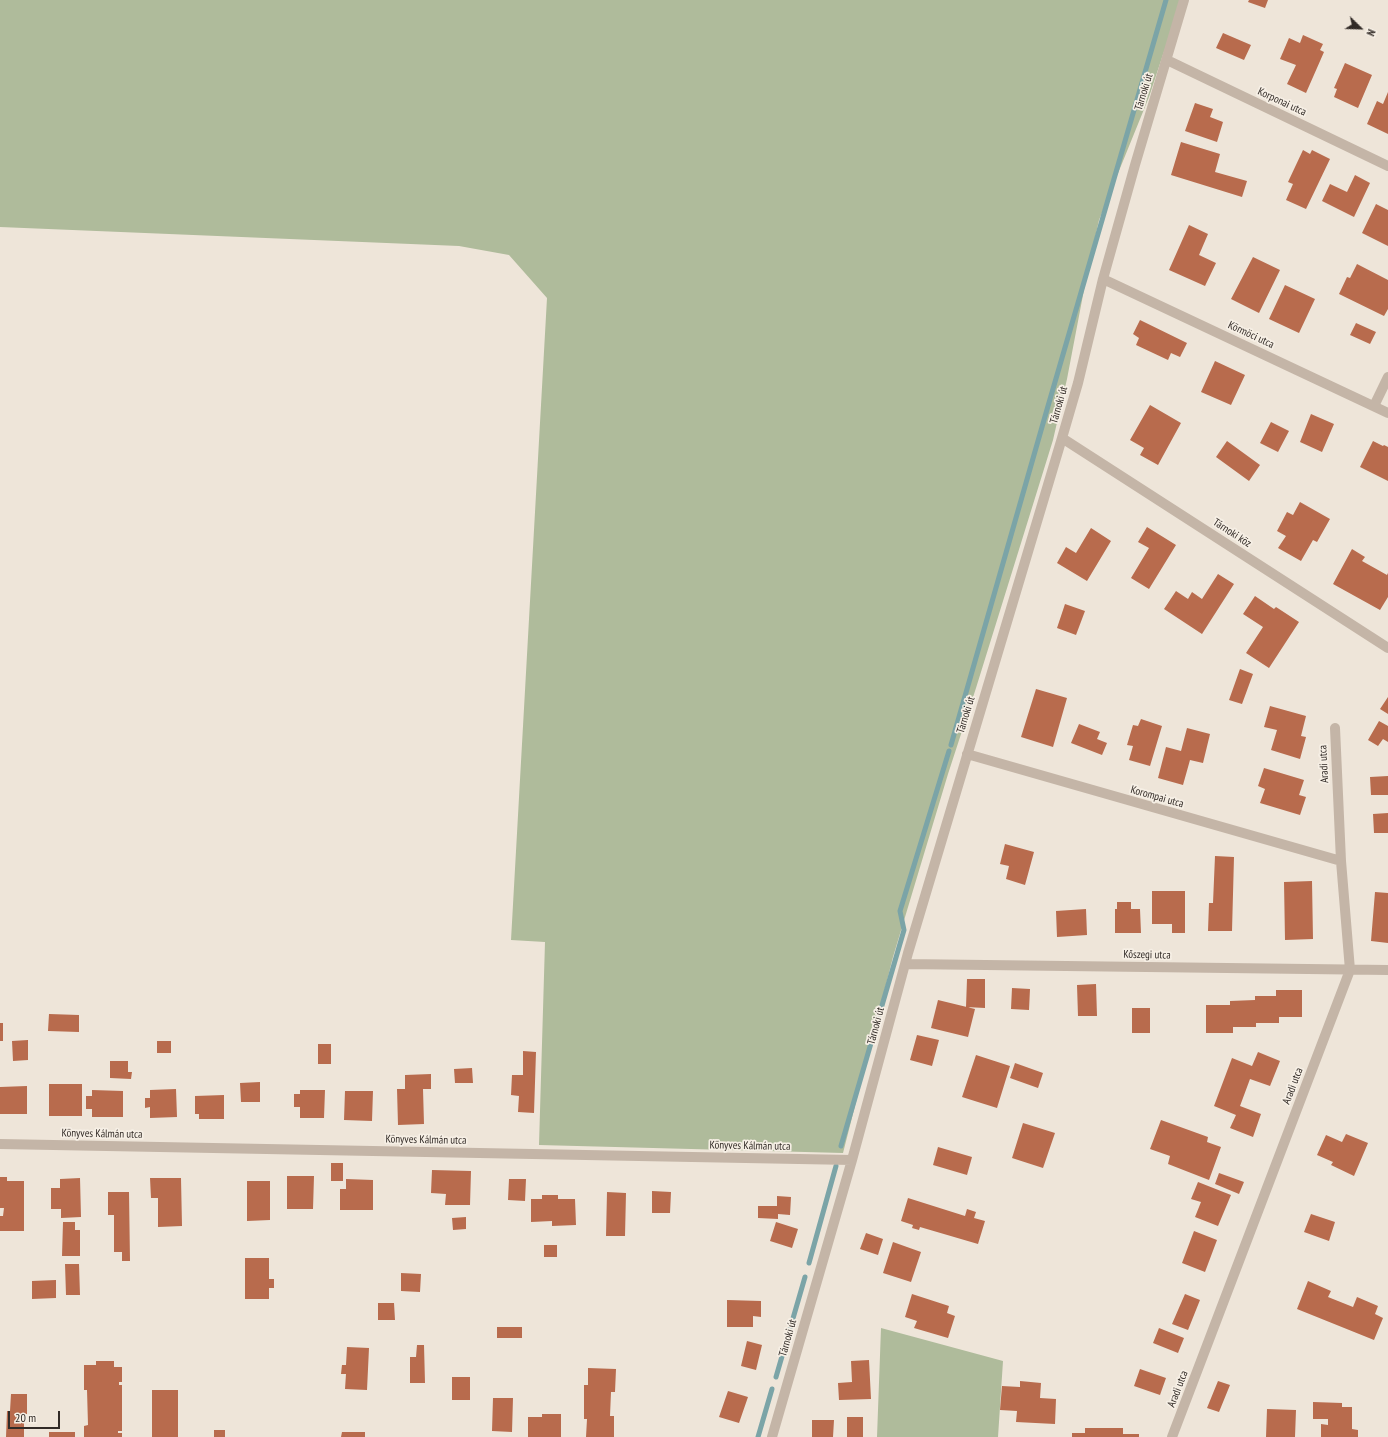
<!DOCTYPE html>
<html>
<head>
<meta charset="utf-8">
<style>
  body { margin:0 }
  #map { position:relative; width:1388px; height:1437px; overflow:hidden; background:#eee5d9; font-family:"PT Sans Narrow",sans-serif }
  canvas { display:block }
  .north { position:absolute; left:1340px; top:8px; width:40px; height:40px; -webkit-text-stroke:3px #f6efe5; paint-order:stroke; rotate:113deg; font-size:11px; font-weight:700; line-height:16px; text-align:center; color:#312a26 }
  .north::after { content:''; display:block; margin:auto; width:14px; height:18px; background:#312a26; clip-path:polygon(50% 0,100% 100%,50% 72%,0 100%) }
  .scale { position:absolute; left:8px; top:1411px; width:52px; height:18px; box-sizing:border-box; border:2px solid #312a26; border-top:0; padding-left:5px; font-size:12px; line-height:14px; white-space:nowrap; color:#312a26; -webkit-text-stroke:3px #f6efe5; paint-order:stroke }
</style>
</head>
<body>
<div id="map">
<canvas width="1388" height="1437"></canvas>
<div class="north">N</div>
<div class="scale">20 m</div>
</div>
<script>
const ctx = document.querySelector('canvas').getContext('2d');
ctx.lineJoin = 'round';
function paint(path, color) { ctx.fillStyle = color; ctx.fill(path, 'evenodd'); }
const toPath = rows => new Path2D(rows.map(r => 'M' + r).join(''));
function trace(path, color, width, dash) { ctx.strokeStyle = color; ctx.lineWidth = width; ctx.lineCap = dash ? 'butt' : 'round'; ctx.setLineDash(dash || []); ctx.stroke(path); }
function drawText(font, color, halo, rows, align = 'center') {
  ctx.font = font + ' "PT Sans Narrow",sans-serif'; ctx.lineWidth = 3.5; ctx.setLineDash([]); ctx.textBaseline = 'middle'; ctx.strokeStyle = halo; ctx.fillStyle = color; for (const [text, x, y, turn = 0] of rows) {
    ctx.save(); ctx.translate(x, y); ctx.rotate((+turn || 0) * Math.PI / 180); ctx.textAlign = isNaN(turn) ? turn : align; if (halo) ctx.strokeText(text, 0, 0); ctx.fillText(text, 0, 0); ctx.restore();
  }
}
paint(toPath([
  [0,0,1181,0,1149,97,1099,220,1087,274,1067,379,1053,440,976,688,948,774,893,957,843,1153,539,1145,545,942,511,940,547,298,509,255,459,246,0,227],
  [881,1328,1003,1361,998,1437,877,1437]
]), '#afbb9b');
trace(toPath([
  [951,745,1046,413,1166,0],
  [841,1146,904,930,900,911,949,751],
  [809,1263,836,1166],
  [776,1377,805,1277],
  [758,1437,772,1389]
]), '#7ba4a7', 5);
paint(toPath([
  [1249,0,1268,0,1265,8,1248,2],
  [1223,33,1251,45,1244,60,1216,48],
  [1303,35,1323,44,1320,50,1324,52,1306,93,1287,84,1296,65,1280,59,1289,38,1300,43],
  [1345,63,1372,75,1358,108,1334,97,1337,89,1334,88],
  [1388,92,1388,134,1367,124,1377,101,1383,104],
  [1195,103,1213,109,1210,117,1223,122,1217,142,1185,131],
  [1181,142,1220,154,1215,172,1247,181,1242,197,1171,175],
  [1303,150,1310,154,1312,150,1330,159,1306,209,1286,200,1293,184,1288,182],
  [1355,175,1370,183,1354,217,1322,201,1330,184,1347,192],
  [1376,204,1388,210,1388,246,1362,233],
  [1189,225,1208,234,1199,255,1216,263,1205,286,1169,270],
  [1253,257,1280,270,1259,313,1231,299],
  [1357,264,1388,280,1388,309,1384,316,1339,294,1347,277,1350,278],
  [1285,285,1315,299,1299,333,1269,319],
  [1140,320,1187,343,1180,357,1171,353,1168,360,1136,345,1139,338,1133,334],
  [1356,323,1376,332,1370,344,1350,335],
  [1215,361,1245,375,1231,405,1201,392],
  [1150,405,1181,423,1158,465,1140,455,1144,448,1130,440],
  [1311,414,1334,424,1322,452,1300,442],
  [1271,422,1289,431,1278,452,1260,443],
  [1227,441,1260,465,1249,481,1216,457],
  [1373,441,1383,446,1384,445,1388,447,1388,481,1360,467],
  [1300,502,1330,519,1317,542,1313,540,1301,561,1278,548,1286,536,1277,531,1287,512,1293,515],
  [1147,527,1176,545,1149,589,1131,578,1149,548,1138,542],
  [1091,528,1111,541,1087,581,1057,563,1066,547,1076,553],
  [1352,549,1365,557,1362,561,1387,575,1388,573,1388,597,1380,610,1333,584],
  [1218,574,1234,584,1202,634,1164,609,1176,591,1188,599,1192,592,1202,599],
  [1255,596,1274,609,1276,607,1299,622,1269,668,1246,653,1263,627,1243,614],
  [1065,604,1085,611,1076,635,1057,628],
  [1240,669,1253,674,1242,704,1229,700],
  [1036,689,1067,698,1053,747,1021,737],
  [1388,697,1388,714,1380,709],
  [1270,706,1306,716,1301,736,1306,737,1300,759,1271,750,1277,730,1264,727],
  [1141,719,1162,726,1150,766,1129,760,1133,746,1127,745,1133,725,1138,726],
  [1379,721,1388,726,1388,742,1383,739,1378,746,1368,740],
  [1079,724,1100,732,1097,739,1107,743,1102,755,1071,743],
  [1187,728,1210,734,1203,763,1190,760,1183,785,1158,778,1166,747,1181,751],
  [1264,768,1304,780,1299,795,1306,797,1300,815,1260,803,1265,789,1258,786],
  [1388,776,1388,795,1371,795,1370,777],
  [1388,813,1388,833,1374,833,1373,814],
  [1005,844,1034,852,1025,885,1006,879,1009,866,1000,864],
  [1215,856,1234,857,1232,931,1208,931,1209,903,1213,903],
  [1312,881,1313,939,1285,940,1284,882],
  [1152,891,1185,891,1185,933,1172,933,1172,924,1152,924],
  [1375,892,1388,893,1388,943,1371,941],
  [1117,902,1131,902,1131,909,1140,909,1141,933,1115,933,1115,909,1117,909],
  [1086,909,1087,935,1057,937,1056,911],
  [967,979,985,979,985,1008,966,1007],
  [1096,984,1097,1016,1078,1016,1077,985],
  [1012,988,1030,989,1029,1010,1011,1009],
  [1276,990,1302,990,1302,1017,1279,1017,1279,1023,1256,1023,1256,1027,1233,1027,1233,1033,1206,1033,1206,1005,1230,1005,1230,1001,1255,1000,1255,996,1276,996],
  [938,1000,975,1009,968,1037,931,1028],
  [1132,1008,1150,1008,1150,1033,1132,1033],
  [49,1014,79,1015,79,1032,48,1031],
  [0,1023,3,1023,3,1041,0,1041],
  [917,1035,939,1040,932,1066,910,1060],
  [28,1040,28,1060,13,1061,12,1041],
  [157,1041,171,1041,171,1053,157,1053],
  [318,1044,331,1044,331,1064,318,1064],
  [523,1051,536,1052,534,1113,518,1112,519,1096,511,1095,512,1075,523,1075],
  [1258,1052,1280,1061,1270,1086,1250,1079,1240,1106,1261,1114,1253,1137,1230,1128,1236,1115,1214,1106,1232,1058,1252,1066],
  [976,1055,1010,1066,997,1108,962,1097],
  [110,1061,128,1061,128,1072,132,1072,131,1079,110,1078],
  [1015,1063,1043,1073,1038,1088,1010,1078],
  [472,1068,473,1083,455,1083,454,1069],
  [431,1074,431,1089,423,1089,424,1124,398,1125,397,1089,405,1089,405,1075],
  [260,1082,260,1102,241,1102,240,1083],
  [49,1084,82,1084,82,1116,49,1116],
  [27,1086,27,1114,0,1114,0,1087],
  [176,1089,177,1117,150,1118,150,1107,145,1108,145,1098,150,1098,150,1090],
  [92,1090,123,1091,123,1117,92,1117,92,1109,86,1109,86,1096,92,1096],
  [300,1090,325,1090,324,1118,300,1118,300,1107,294,1107,294,1094,300,1094],
  [345,1091,373,1091,372,1121,344,1120],
  [224,1095,224,1119,199,1119,199,1114,195,1114,195,1096],
  [1161,1120,1208,1137,1207,1142,1221,1147,1209,1180,1168,1164,1170,1156,1150,1149],
  [1023,1123,1055,1133,1043,1168,1012,1158],
  [1346,1134,1368,1143,1354,1176,1331,1165,1333,1162,1317,1155,1326,1135,1342,1142],
  [938,1147,972,1157,967,1175,933,1165],
  [331,1163,343,1163,343,1181,331,1181],
  [432,1170,471,1171,470,1205,445,1205,446,1194,431,1193],
  [1219,1173,1244,1182,1239,1194,1215,1184],
  [287,1176,314,1176,313,1209,287,1209],
  [0,1177,7,1177,7,1181,24,1181,24,1231,0,1231,0,1216,3,1216,4,1208,0,1208],
  [80,1178,81,1217,61,1218,61,1209,51,1209,51,1188,60,1188,60,1179],
  [150,1178,181,1178,182,1226,158,1227,158,1198,151,1198],
  [346,1179,373,1180,373,1210,340,1210,340,1189,346,1189],
  [509,1179,526,1179,525,1201,508,1200],
  [247,1181,270,1181,270,1220,247,1221],
  [1198,1182,1231,1195,1218,1226,1195,1217,1201,1202,1191,1199],
  [652,1191,671,1192,670,1213,652,1213],
  [108,1192,129,1192,130,1261,122,1261,122,1252,114,1252,114,1215,108,1215],
  [607,1192,626,1193,625,1236,606,1236],
  [542,1195,558,1195,558,1199,575,1199,576,1225,552,1226,552,1221,531,1222,531,1199,542,1199],
  [777,1196,791,1197,790,1215,778,1214,778,1219,758,1218,758,1206,777,1206],
  [908,1198,965,1216,967,1209,976,1212,974,1218,985,1221,978,1244,920,1227,919,1230,912,1228,913,1225,901,1221],
  [1311,1214,1335,1222,1329,1241,1304,1232],
  [466,1217,466,1229,453,1230,452,1218],
  [63,1222,75,1222,75,1230,80,1230,80,1256,62,1256],
  [776,1222,798,1229,792,1248,770,1241],
  [1194,1231,1217,1240,1205,1272,1182,1263],
  [866,1233,883,1239,878,1255,860,1249],
  [893,1242,921,1252,911,1282,883,1273],
  [544,1245,557,1245,557,1257,544,1257],
  [245,1258,269,1258,269,1279,274,1279,274,1288,269,1288,269,1299,245,1299],
  [65,1264,79,1264,80,1295,66,1295],
  [401,1273,421,1274,420,1292,401,1291],
  [56,1280,56,1298,32,1299,32,1281],
  [1308,1281,1331,1291,1328,1297,1353,1307,1357,1297,1378,1306,1375,1314,1383,1318,1374,1340,1297,1309],
  [912,1294,949,1306,947,1313,955,1316,948,1338,914,1328,917,1321,905,1317],
  [1185,1294,1200,1300,1188,1330,1172,1324],
  [727,1300,761,1301,761,1317,753,1316,753,1327,727,1327],
  [378,1303,394,1303,395,1320,378,1320],
  [497,1327,522,1327,522,1338,497,1338],
  [1159,1328,1184,1338,1178,1353,1153,1343],
  [747,1341,762,1345,756,1370,741,1366],
  [417,1345,424,1345,425,1383,410,1383,410,1357,416,1357],
  [347,1347,369,1348,367,1390,345,1389,346,1374,341,1374,342,1365,346,1365],
  [869,1360,871,1399,839,1400,838,1383,852,1382,851,1361],
  [96,1361,114,1361,114,1367,122,1367,122,1382,119,1382,119,1385,122,1385,122,1431,118,1431,118,1433,122,1433,122,1437,84,1437,84,1426,88,1425,87,1390,84,1390,84,1365,96,1365],
  [588,1368,616,1369,615,1392,611,1392,610,1416,614,1416,614,1437,586,1437,587,1419,584,1419,584,1385,588,1385],
  [1140,1369,1166,1378,1160,1395,1134,1386],
  [452,1377,470,1377,470,1400,452,1400],
  [1020,1381,1041,1383,1040,1398,1056,1399,1055,1424,1016,1422,1017,1411,1000,1410,1002,1386,1020,1387],
  [1218,1381,1230,1385,1219,1412,1207,1408],
  [152,1390,178,1390,178,1437,152,1437],
  [728,1391,748,1397,739,1423,719,1417],
  [11,1394,27,1394,27,1414,24,1414,24,1437,6,1437,7,1411,10,1411],
  [493,1398,513,1398,512,1432,492,1431],
  [1313,1402,1342,1403,1342,1407,1352,1407,1352,1429,1358,1430,1358,1437,1321,1437,1321,1424,1328,1425,1328,1419,1313,1419],
  [1267,1409,1296,1410,1295,1437,1266,1437],
  [542,1414,561,1414,561,1437,528,1437,528,1417,542,1417],
  [847,1417,863,1417,863,1437,847,1437],
  [812,1420,834,1420,833,1437,812,1437],
  [1085,1428,1123,1428,1123,1434,1139,1434,1139,1437,1072,1437,1072,1433,1085,1433],
  [214,1430,225,1430,225,1437,214,1437],
  [49,1432,75,1432,75,1437,49,1437],
  [342,1432,365,1432,365,1437,341,1437]
]), '#b86b4d');
trace(toPath([
  [1167,60,1388,166],
  [1103,279,1388,413],
  [1374,406,1388,377],
  [1062,438,1388,648],
  [967,754,1341,861],
  [905,964,1388,970],
  [0,1144,852,1160],
  [772,1437,852,1160,908,953,1062,438,1078,383,1103,279,1135,165,1184,0],
  [1172,1437,1350,970,1341,861,1335,728]
]), '#c4b5a7', 10);
drawText('11px', '#312a26', '#f6efe5', [
  ["Tárnoki út",1144,92,-73],
  ["Korponai utca",1282,102,25],
  ["Körmöci utca",1251,335,25],
  ["Tárnoki út",1059,405,-74],
  ["Tárnoki köz",1232,533,33],
  ["Tárnoki út",966,715,-73],
  ["Aradi utca",1324,764,-93],
  ["Korompai utca",1157,797,16],
  ["Kőszegi utca",1147,955,1],
  ["Tárnoki út",876,1026,-75],
  ["Aradi utca",1293,1086,-69],
  ["Könyves Kálmán utca",102,1134,1],
  ["Könyves Kálmán utca",426,1140,1],
  ["Könyves Kálmán utca",750,1146,1],
  ["Tárnoki út",788,1338,-74],
  ["Aradi utca",1178,1389,-69]
]);
</script>
</body>
</html>
